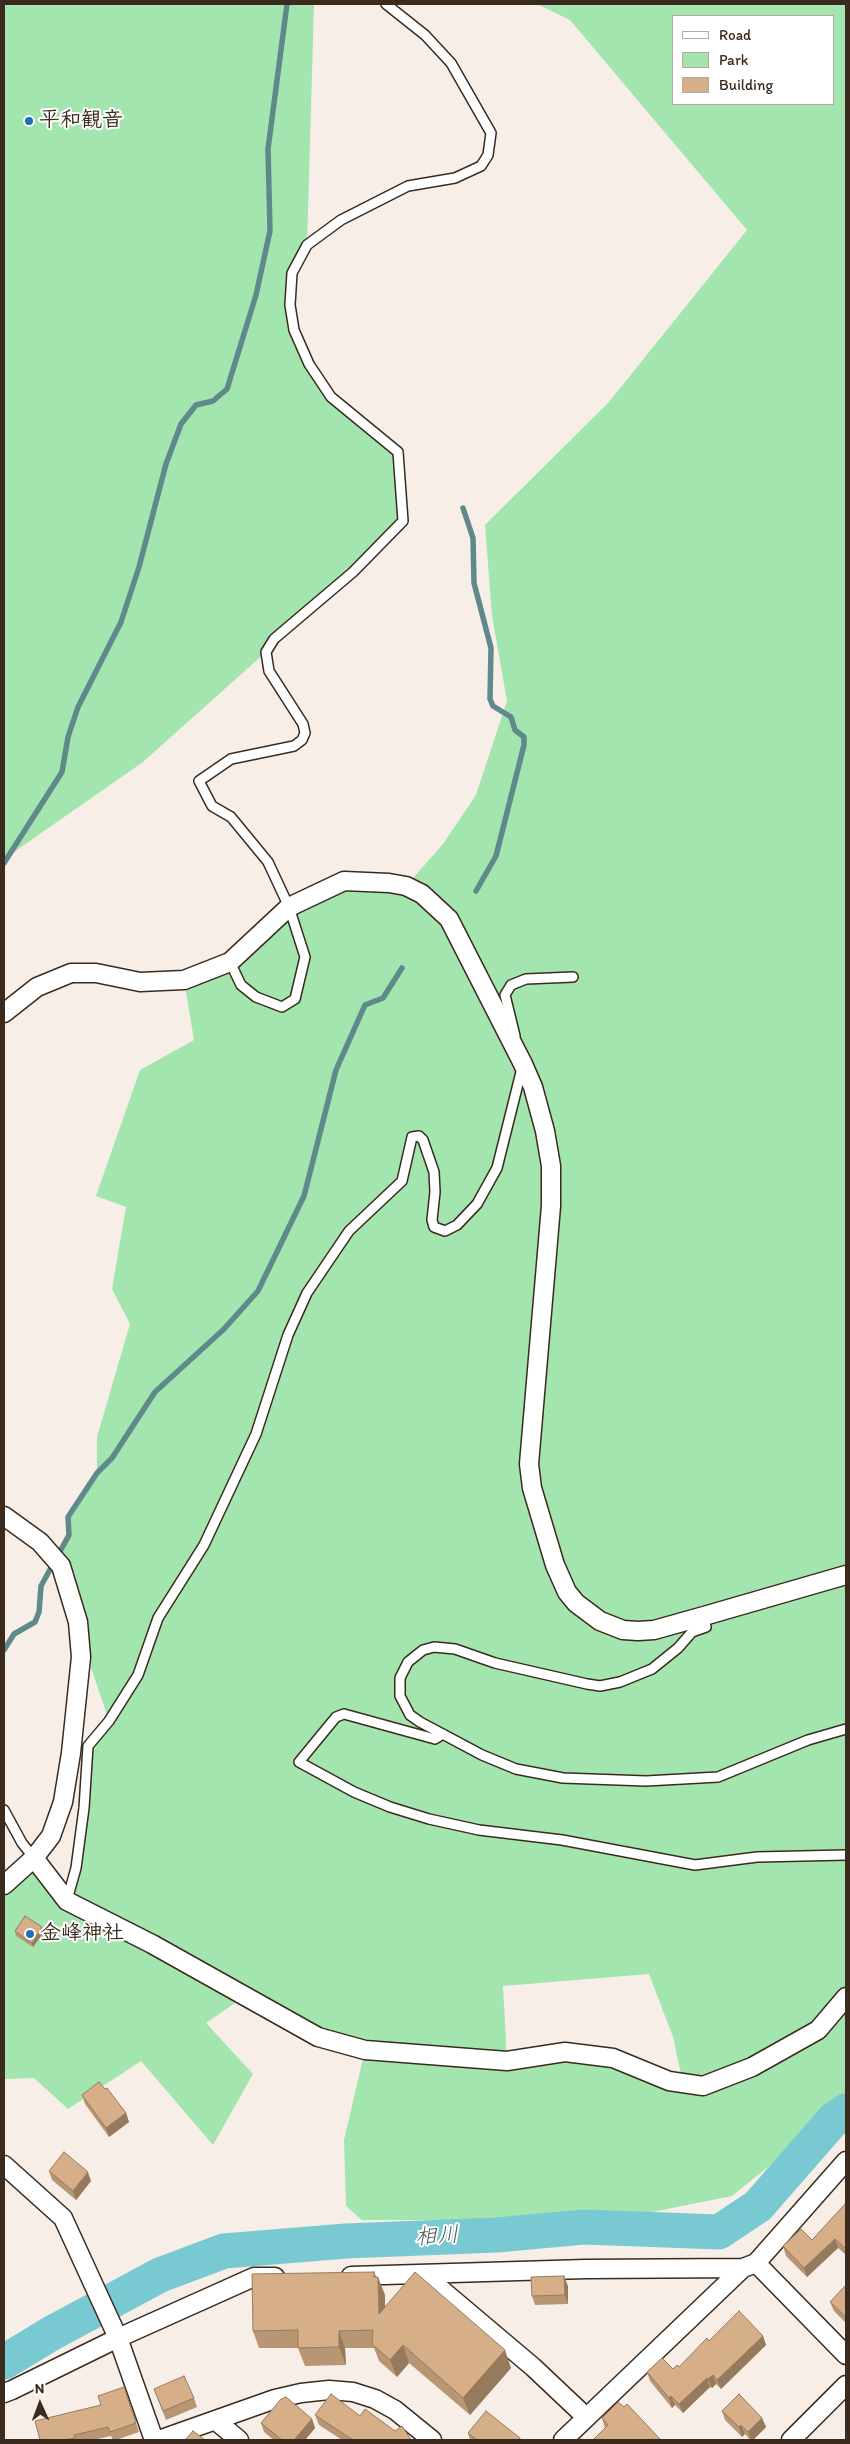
<!DOCTYPE html>
<html>
<head>
<meta charset="utf-8">
<style>
  body { margin:0 }
  #map { position:relative; width:850px; height:2444px; overflow:hidden; background:#f7efe7; font-family:Itim,sans-serif }
  canvas { display:block }
  .frame { position:absolute; inset:0; border:5px solid #3b2a1e; pointer-events:none }
  .legend { position:absolute; left:672px; top:15px; width:162px; height:90px; box-sizing:border-box; background:#fff; border:1px solid #b1aaa5; margin:0; padding:6px 9px; list-style:none; font-size:15px; color:#3b2a1e }
  .legend li { display:flex; align-items:center; gap:10px; height:25px }
  .legend b { width:25px; border:1px solid #b1aaa5 }
  .north { position:absolute; left:15px; top:2379px; width:50px; height:50px; -webkit-text-stroke:4px #fff; paint-order:stroke; rotate:358deg; font-size:14px; font-weight:700; line-height:20px; text-align:center; color:#3b2a1e }
  .north::after { content:''; display:block; margin:auto; width:18px; height:22px; background:#3b2a1e; clip-path:polygon(50% 0,100% 100%,50% 72%,0 100%) }
</style>
</head>
<body>
<div id="map">
<canvas width="850" height="2444"></canvas>
<div class="frame"></div>
<ul class="legend">
<li><b style="height:6px;background:#fff"></b>Road</li>
<li><b style="height:14px;background:#a2e5af"></b>Park</li>
<li><b style="height:14px;background:#d6ae87"></b>Building</li>
</ul>
<div class="north">N</div>
</div>
<script>
const ctx = document.querySelector('canvas').getContext('2d');
ctx.lineJoin = 'round';
function paint(path, color) { ctx.fillStyle = color; ctx.fill(path, 'evenodd'); }
const toPath = rows => new Path2D(rows.map(r => 'M' + r).join(''));
function trace(path, color, width, dash) { ctx.strokeStyle = color; ctx.lineWidth = width; ctx.lineCap = dash ? 'butt' : 'round'; ctx.setLineDash(dash || []); ctx.stroke(path); }
function drawText(font, color, halo, rows, align = 'center') {
  ctx.font = font + ' Itim,"Klee One",sans-serif'; ctx.lineWidth = 4; ctx.setLineDash([]); ctx.textBaseline = 'middle'; ctx.strokeStyle = halo; ctx.fillStyle = color; for (const [text, x, y, turn = 0] of rows) {
    ctx.save(); ctx.translate(x, y); ctx.rotate((+turn || 0) * Math.PI / 180); ctx.textAlign = isNaN(turn) ? turn : align; if (halo) ctx.strokeText(text, 0, 0); ctx.fillText(text, 0, 0); ctx.restore();
  }
}
paint(toPath([
  [4,4,314,4,307,245,292,273,294,330,331,397,398,452,403,521,266,652,143,762,4,859],
  [537,4,846,4,846,2104,732,2196,612,2220,362,2220,346,2206,344,2140,365,2050,244,1997,206,2023,253,2074,213,2145,141,2061,68,2109,34,2078,4,2079,4,1885,34,1858,67,1900,76,1868,88,1746,109,1721,55,1561,69,1535,68,1517,97,1473,97,1437,130,1324,112,1289,126,1207,96,1196,140,1070,194,1040,184,980,230,962,289,907,344,881,406,886,443,844,476,795,507,701,492,616,485,525,609,402,747,230,570,20],
  [674,16,834,16,834,104,674,104],
  [649,1974,673,2037,683,2083,565,2052,507,2061,503,1986]
]), '#a2e5af');
trace(toPath([
  [463,508,473,538,474,583,491,648,490,699,493,706,511,717,515,730,524,737,524,745,496,856,476,891],
  [4,863,62,772,68,737,78,707,121,622,139,567,166,464,181,424,196,405,213,401,227,389,256,295,270,231,268,149,287,4],
  [4,1650,14,1634,35,1622,39,1612,41,1586,69,1535,68,1517,97,1473,112,1458,155,1392,224,1329,258,1291,304,1196,336,1070,365,1005,383,998,402,968]
]), '#60898b', 5.5);
trace(toPath([
  [4,2362,52,2333,160,2275,224,2251,346,2241,497,2235,584,2227,719,2232,758,2206,834,2119,846,2111]
]), '#79c9d3', 35);
const lane = toPath([
  [230,962,241,985,256,997,282,1007,295,999,305,957,289,907,268,862,231,817,212,806,199,781,231,759,294,746,302,740,305,733,303,724,269,671,266,652,274,639,353,572,403,521,398,452,331,397,309,364,294,330,290,305,292,273,307,245,341,220,408,186,455,178,481,166,488,155,491,133,451,63,425,35,386,4],
  [515,1036,505,995,511,985,526,979,573,977],
  [704,1616,706,1627,692,1632,678,1648,652,1669,620,1682,600,1686,587,1684,495,1663,455,1649,434,1647,423,1650,408,1662,400,1678,400,1696,410,1715,420,1722,482,1755,516,1769,563,1778,646,1781,718,1777,808,1740,846,1729],
  [443,1734,435,1739,344,1714,336,1717,299,1762,354,1792,390,1807,429,1819,479,1830,562,1840,695,1865,757,1857,846,1855],
  [4,1810,22,1843,34,1858],
  [67,1900,76,1868,84,1808,88,1746,109,1721,138,1675,158,1618,204,1545,256,1434,288,1335,307,1293,349,1231,402,1181,412,1137,419,1136,423,1140,434,1172,435,1192,432,1220,434,1227,445,1231,457,1225,477,1204,497,1168,522,1068]
]);
const street = toPath([
  [4,1013,37,987,71,973,96,973,140,982,184,980,230,962,289,907,344,881,389,883,406,886,422,894,449,919,523,1064,533,1087,545,1131,551,1166,551,1206,529,1464,532,1488,555,1565,567,1592,576,1603,600,1621,623,1630,638,1631,654,1630,704,1616,846,1575],
  [4,1516,40,1542,61,1566,78,1622,81,1657,71,1753,63,1802,51,1836,34,1858,67,1901,152,1944,318,2037,365,2050,507,2061,565,2052,613,2058,669,2081,703,2086,752,2067,818,2030,846,1997],
  [4,1885,34,1858],
  [4,2165,63,2218,118,2338,154,2440],
  [756,2263,846,2355],
  [424,2275,533,2367,586,2417],
  [351,2276,586,2269,743,2268],
  [4,2393,12,2390,118,2338,254,2277,275,2277],
  [215,2420,239,2440],
  [159,2440,275,2399,301,2393,329,2390,353,2392,375,2399,395,2410,432,2440],
  [563,2440,743,2268,756,2263,846,2161],
  [791,2440,846,2385]
]);
trace(lane, '#3b2a1e', 12);
trace(street, '#3b2a1e', 21);
trace(lane, '#fff', 9);
trace(street, '#fff', 18);
paint(toPath([
  [42,1927,44,1932,33,1947,16,1936,15,1931],
  [105,2089,126,2113,129,2122,109,2137,85,2104,82,2095],
  [49,2171,91,2181,76,2200,52,2180],
  [846,2203,846,2255,838,2248,807,2277,786,2256,783,2246,812,2240],
  [374,2272,385,2295,385,2307,511,2368,470,2415,409,2363,397,2377,379,2361,374,2348,345,2348,346,2365,305,2366,298,2348,259,2348,253,2331],
  [846,2285,846,2323,834,2311,830,2302],
  [568,2286,568,2304,535,2305,532,2296],
  [763,2336,766,2345,721,2389,716,2384,712,2388,710,2387,683,2413,675,2405,672,2408,650,2381,647,2372,673,2369,679,2367,709,2341],
  [124,2387,139,2432,116,2440,113,2440,111,2436,93,2440,40,2440,101,2405],
  [154,2389,194,2398,197,2407,166,2420],
  [722,2411,762,2418,766,2427,753,2440,750,2440,745,2434,742,2437,725,2420],
  [315,2415,360,2416,395,2431,411,2440,342,2440,319,2425],
  [602,2418,660,2440,605,2428],
  [312,2419,315,2428,305,2440,274,2440,264,2432,261,2423],
  [468,2433,520,2438,521,2440,470,2440]
]), '#b89674');
paint(toPath([
  [42,1927,44,1932,33,1947,32,1943],
  [126,2113,129,2122,109,2137,106,2128],
  [88,2172,91,2181,76,2200,73,2191],
  [835,2239,838,2248,807,2277,804,2268],
  [374,2272,378,2285,378,2277,385,2295,385,2331,379,2314],
  [564,2276,568,2286,568,2304,565,2295],
  [339,2331,345,2348,346,2365,339,2347],
  [763,2336,766,2345,721,2389,717,2380],
  [403,2345,409,2363,397,2377,390,2360],
  [505,2350,511,2368,470,2415,463,2398],
  [713,2375,716,2384,712,2388,708,2379],
  [707,2378,710,2387,683,2413,679,2404],
  [671,2396,675,2405,672,2408,669,2398],
  [762,2418,766,2427,753,2440,751,2440,748,2432],
  [312,2419,315,2428,305,2440,294,2440],
  [741,2425,745,2434,742,2437,739,2427]
]), '#967a5e');
const building = toPath([
  [25,1916,42,1927,32,1943,15,1931,25,1916],
  [99,2082,105,2089,107,2088,126,2113,106,2128,82,2095,99,2082],
  [64,2152,88,2172,73,2191,49,2171,64,2152],
  [846,2203,846,2247,845,2248,835,2239,804,2268,783,2246,801,2229,812,2240,846,2203],
  [374,2272,374,2277,378,2277,379,2314,415,2272,505,2350,463,2398,403,2345,390,2360,372,2344,373,2330,339,2331,339,2347,298,2348,298,2330,253,2331,252,2274,374,2272],
  [564,2276,565,2295,532,2296,531,2277,564,2276],
  [846,2285,846,2317,830,2302,846,2285],
  [739,2311,763,2336,717,2380,713,2375,708,2379,707,2378,679,2404,671,2396,669,2398,647,2372,662,2358,673,2369,677,2365,679,2367,707,2338,709,2341,739,2311],
  [184,2376,194,2398,163,2411,154,2389,184,2376],
  [124,2387,136,2423,110,2432,108,2427,74,2435,75,2438,64,2440,40,2440,35,2421,101,2405,98,2396,124,2387],
  [331,2394,360,2416,365,2409,395,2431,402,2426,411,2440,353,2440,315,2415,331,2394],
  [739,2394,762,2418,748,2432,741,2425,739,2427,722,2411,739,2394],
  [286,2397,312,2419,294,2440,282,2440,261,2423,281,2399,286,2397],
  [618,2402,624,2407,627,2404,660,2439,658,2440,593,2440,608,2425,602,2418,618,2402],
  [486,2411,520,2438,519,2440,477,2440,468,2433,486,2411],
  [193,2431,205,2440,185,2440,193,2431]
]);
paint(building, '#d6ae87');
trace(building, '#967a5e', 1);
for (const [x, y, r, color] of [
  [29,121,5,"#1f6fb2"],
  [30,1934,5,"#1f6fb2"]
]) { const dot = new Path2D(); dot.arc(x, y, r, 0, 2 * Math.PI); ctx.fillStyle = color; ctx.fill(dot); trace(dot, '#fff', 2); }
drawText('bold 21px', '#3b2a1e', '#fff', [
  ["平和観音",39,121],
  ["金峰神社",40,1934]
], 'left');
drawText('italic 22px', '#4e5a54', '#fff', [
  ["相川",437,2237,-4]
]);
</script>
</body>
</html>
